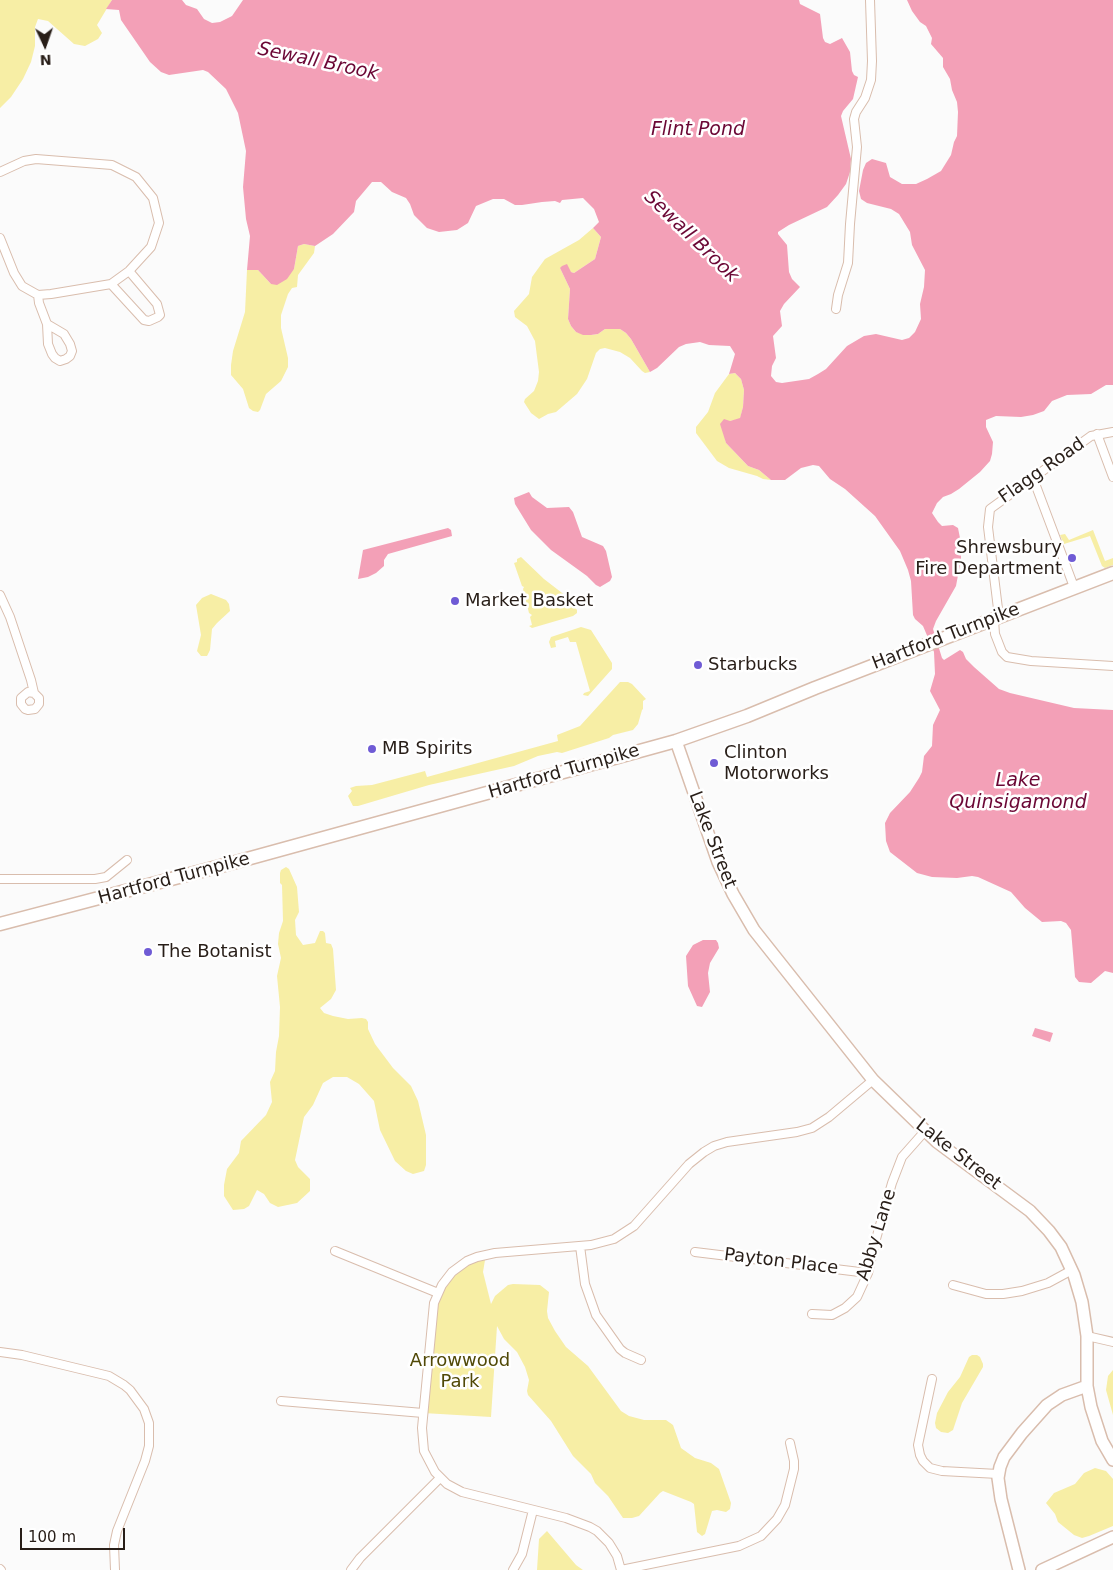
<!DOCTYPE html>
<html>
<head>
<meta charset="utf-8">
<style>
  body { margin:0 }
  #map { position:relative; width:1113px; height:1570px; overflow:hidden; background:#fbfbfb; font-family:"DejaVu Sans",sans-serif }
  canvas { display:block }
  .north { position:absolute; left:20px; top:20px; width:50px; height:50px; -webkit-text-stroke:4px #fff; paint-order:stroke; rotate:177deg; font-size:14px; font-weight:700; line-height:20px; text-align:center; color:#281e18 }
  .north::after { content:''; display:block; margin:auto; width:18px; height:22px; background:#281e18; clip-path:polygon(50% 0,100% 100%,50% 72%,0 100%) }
  .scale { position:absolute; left:20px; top:1528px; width:105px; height:22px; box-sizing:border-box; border:2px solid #281e18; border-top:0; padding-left:6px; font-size:15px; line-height:18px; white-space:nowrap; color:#281e18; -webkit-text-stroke:4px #fff; paint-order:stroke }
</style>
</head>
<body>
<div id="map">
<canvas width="1113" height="1570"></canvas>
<div class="north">N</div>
<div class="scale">100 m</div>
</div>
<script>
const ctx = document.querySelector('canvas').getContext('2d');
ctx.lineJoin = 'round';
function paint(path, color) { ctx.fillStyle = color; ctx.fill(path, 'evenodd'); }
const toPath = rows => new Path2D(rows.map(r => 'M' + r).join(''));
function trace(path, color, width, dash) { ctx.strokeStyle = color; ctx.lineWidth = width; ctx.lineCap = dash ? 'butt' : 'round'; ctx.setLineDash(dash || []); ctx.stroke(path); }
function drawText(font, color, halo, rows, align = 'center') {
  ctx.font = font + ' "DejaVu Sans",sans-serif'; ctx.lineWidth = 5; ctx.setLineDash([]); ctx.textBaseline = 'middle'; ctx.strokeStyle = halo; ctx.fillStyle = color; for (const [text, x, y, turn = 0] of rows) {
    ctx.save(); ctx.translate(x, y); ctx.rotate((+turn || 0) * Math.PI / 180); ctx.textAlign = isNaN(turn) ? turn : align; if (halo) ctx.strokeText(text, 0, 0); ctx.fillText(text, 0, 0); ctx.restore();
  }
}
paint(toPath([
  [0,0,112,0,97,25,102,33,98,39,85,46,74,44,48,21,38,19,35,27,35,46,31,62,23,79,11,97,0,108],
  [593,228,601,237,595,259,574,273,560,268,570,289,568,319,571,326,576,332,591,335,598,334,605,329,620,329,626,333,631,339,650,372,645,373,642,371,630,358,620,352,605,348,600,349,596,353,587,379,577,394,556,412,548,414,539,419,531,413,524,402,525,399,534,391,538,381,539,372,535,341,527,326,515,317,514,311,529,294,532,277,545,259,579,240],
  [304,244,315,246,314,253,298,275,297,287,292,288,288,294,281,315,281,328,288,358,288,367,281,381,266,394,260,410,258,412,253,411,249,408,243,389,231,375,231,365,233,351,245,312,247,270,258,270,271,284,294,269,298,246],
  [735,373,741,379,744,390,743,407,740,419,730,421,724,433,726,443,748,466,759,470,771,480,763,479,757,476,729,468,717,461,696,433,696,427,708,412,715,393,729,374],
  [1093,530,1105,561,1113,558,1113,565,1105,568,1102,566,1090,536,1064,544,1060,535,1065,534,1069,540],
  [521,557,544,579,566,596,577,610,577,613,573,616,532,628,529,626,532,625,530,617,532,615,529,613,523,589,524,587,522,586,514,563,517,562,517,559],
  [211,594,226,600,229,604,230,611,217,623,212,629,210,650,207,656,201,656,197,651,201,635,196,605,202,598],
  [581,627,591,630,612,663,612,669,588,696,583,695,584,693,590,691,576,642,570,642,568,637,555,641,556,647,551,648,549,642,551,637],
  [620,682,628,682,632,684,646,699,643,701,643,709,642,710,638,724,633,730,613,735,609,738,562,753,557,752,538,756,514,766,429,785,358,806,353,806,348,796,352,791,350,788,356,786,372,785,425,771,427,777,558,741,557,735,580,726],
  [286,867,289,869,297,887,299,912,295,920,296,935,303,945,315,943,320,931,323,931,325,933,326,943,331,944,333,949,336,990,331,999,320,1008,324,1013,333,1016,348,1019,362,1018,366,1019,368,1022,368,1029,375,1044,393,1068,411,1086,418,1101,426,1135,426,1165,424,1171,413,1174,406,1171,395,1161,380,1130,374,1101,359,1084,347,1077,333,1077,323,1083,313,1105,304,1117,295,1160,298,1167,310,1179,310,1191,297,1203,278,1207,270,1203,264,1194,257,1190,249,1206,244,1209,233,1210,224,1196,224,1185,227,1169,239,1153,241,1141,266,1115,272,1102,270,1082,275,1071,276,1052,279,1036,280,1007,277,976,281,958,278,944,279,933,283,921,282,885,280,883,280,873,281,870],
  [486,1254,483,1272,491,1304,495,1296,508,1285,513,1284,540,1285,549,1292,547,1311,548,1318,555,1331,566,1347,588,1366,621,1411,629,1416,644,1420,666,1420,673,1425,681,1448,695,1458,711,1463,719,1469,731,1503,730,1509,726,1512,717,1510,712,1511,705,1534,702,1536,697,1532,694,1504,691,1502,663,1491,660,1493,639,1516,632,1518,623,1518,608,1496,595,1483,591,1474,573,1456,551,1421,528,1395,527,1391,529,1380,525,1367,517,1352,504,1339,497,1326,491,1417,423,1413,434,1303,459,1266],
  [972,1355,977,1355,980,1357,983,1364,983,1367,962,1403,953,1430,948,1433,941,1432,936,1428,935,1423,937,1413,948,1392,960,1377,969,1357],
  [1113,1370,1113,1415,1106,1390,1108,1376],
  [1095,1468,1106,1471,1113,1479,1113,1526,1089,1536,1082,1538,1074,1535,1058,1522,1055,1514,1046,1503,1054,1493,1075,1484,1084,1473],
  [547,1531,576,1565,583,1570,537,1570,539,1539]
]), '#f7eea5');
paint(toPath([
  [112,0,182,0,186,5,197,9,204,19,212,23,220,22,232,16,243,0,799,0,800,4,820,14,823,38,825,42,830,44,842,38,850,52,852,71,854,75,858,77,853,99,843,111,841,116,851,159,850,172,846,184,838,195,827,207,789,225,778,232,778,234,787,245,789,272,792,279,800,287,784,304,780,311,782,326,773,336,776,358,772,366,771,376,776,382,782,383,809,379,818,374,826,369,847,346,864,336,876,334,902,340,909,338,915,332,921,319,920,304,924,287,925,270,912,245,910,232,899,214,891,209,867,203,861,199,859,191,863,170,866,163,872,159,886,163,890,177,902,184,916,184,927,179,941,171,951,155,954,142,957,136,958,112,957,102,952,90,950,79,943,67,943,58,931,44,932,38,926,26,920,22,912,11,907,0,1113,0,1113,385,1106,385,1091,394,1067,395,1052,401,1044,411,1033,415,1021,417,996,416,986,420,986,427,993,442,992,454,990,461,980,472,959,489,951,494,943,497,937,503,932,513,938,522,942,526,953,525,958,528,961,543,961,559,956,586,936,621,933,629,942,658,944,660,960,650,963,652,966,659,974,667,999,689,1010,693,1074,708,1113,710,1113,973,1105,971,1091,983,1079,982,1075,977,1071,930,1066,923,1061,921,1042,922,1025,908,1011,892,978,877,972,876,957,878,932,877,917,873,890,852,886,841,885,823,890,813,910,792,919,778,922,772,924,756,932,746,933,725,940,710,930,691,935,674,934,652,923,626,915,619,913,615,911,581,908,570,900,551,875,516,845,489,830,479,819,466,813,465,801,468,785,480,771,480,759,470,748,466,726,443,720,424,724,419,730,421,740,418,743,407,744,390,741,379,735,373,729,374,735,354,730,346,709,345,700,342,686,344,679,347,657,368,650,372,631,339,626,333,620,329,605,329,598,334,591,335,583,335,576,332,571,326,568,319,570,289,560,268,562,266,567,264,571,272,574,273,595,259,601,237,593,228,599,222,594,209,583,198,562,200,560,203,555,201,542,202,522,205,515,205,504,199,493,199,476,206,468,223,457,230,439,232,427,228,414,215,410,204,406,198,392,192,381,182,372,182,356,201,354,212,333,234,315,246,304,244,298,246,294,269,287,279,277,285,271,284,258,270,247,270,250,236,246,219,243,187,246,151,238,113,226,89,208,72,203,70,169,75,161,72,150,62,121,20,119,10,106,9],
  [529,492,532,497,547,508,569,507,573,512,582,537,603,546,606,551,612,577,610,581,600,587,596,585,587,576,551,550,531,530,515,504,514,498],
  [448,528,451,530,452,536,388,554,384,560,384,566,376,573,368,577,358,579,363,550],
  [703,940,716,940,718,943,719,948,710,963,708,973,710,992,702,1007,697,1006,688,986,686,956,693,945],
  [1035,1028,1053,1033,1050,1042,1032,1036]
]), '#f3a0b7');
const minor = toPath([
  [0,172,24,161,36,159,112,165,136,177,153,198,159,223,151,247,129,271,111,284,51,294,38,295,22,286,14,273,0,238],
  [111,284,144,320,149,321,158,317,160,315,157,304,129,271],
  [38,295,39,303,47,324,48,344,52,354,55,358,60,361,66,359,70,356,72,351,70,344,64,334,47,324],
  [836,309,838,295,848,263,850,224,857,147,854,119,856,112,865,98,871,80,872,61,870,0],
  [1097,434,1113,477],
  [1033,478,1074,587],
  [0,595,10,617,31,680,34,693,39,698,39,704,35,709,28,710,25,709,21,704,21,698,28,692,34,693],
  [999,617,988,527,990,509,1091,436,1113,432],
  [994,620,995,634,1002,652,1007,657,1031,661,1113,666],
  [0,879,95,879,106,877,127,860],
  [580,1246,585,1284,596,1315,620,1349,625,1353,641,1360],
  [335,1251,438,1293],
  [695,1252,868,1273],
  [953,1285,986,1294,1003,1294,1022,1291,1048,1283,1072,1270],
  [812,1314,832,1315,845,1308,857,1297,868,1273,876,1239,892,1183,902,1157,925,1131],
  [1087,1336,1113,1342],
  [0,1352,22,1355,109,1376,124,1385,130,1390,144,1409,149,1423,149,1446,145,1461,117,1531,114,1545,115,1570],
  [932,1379,918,1445,920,1455,923,1461,930,1468,942,1471,998,1474],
  [281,1401,423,1413],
  [790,1443,794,1461,794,1469,785,1505,777,1519,761,1536,739,1546,621,1570,617,1556,609,1543,597,1531,590,1527,566,1518,462,1492,447,1484,435,1472,424,1451,422,1428,434,1303,442,1285,452,1272,467,1261,477,1257,495,1253,591,1245,614,1239,634,1226,689,1164,704,1152,714,1146,727,1142,797,1132,812,1128,829,1117,873,1080],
  [0,1569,1,1570],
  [351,1570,360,1558,440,1478],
  [513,1570,522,1554,533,1510]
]);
const secondary = toPath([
  [676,741,718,862,733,894,754,930,873,1080,937,1142,1030,1211,1049,1231,1061,1247,1074,1275,1082,1302,1087,1336,1087,1386,1091,1407,1102,1441,1113,1460],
  [1019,1570,1001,1499,998,1478,1000,1467,1004,1457,1022,1433,1047,1405,1062,1395,1087,1386],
  [1042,1570,1113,1537]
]);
const primary = toPath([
  [0,924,236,862,676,741,747,716,815,688,1113,573]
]);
trace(minor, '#d9bdad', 10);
trace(secondary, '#d9bdad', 14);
trace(primary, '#d9bdad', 15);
trace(minor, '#fff', 8);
trace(secondary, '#fff', 11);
trace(primary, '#fff', 12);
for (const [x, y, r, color] of [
  [1072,558,5,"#6f5bd5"],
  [455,601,5,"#6f5bd5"],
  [698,665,5,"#6f5bd5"],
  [372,749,5,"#6f5bd5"],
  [714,763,5,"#6f5bd5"],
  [148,952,5,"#6f5bd5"]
]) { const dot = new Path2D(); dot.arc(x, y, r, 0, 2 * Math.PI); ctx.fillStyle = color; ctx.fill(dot); trace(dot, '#fff', 2); }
drawText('18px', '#281e18', '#fff', [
  ["Flagg Road",1042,471,-35],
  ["Hartford Turnpike",946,637,-21],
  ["Hartford Turnpike",564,772,-16],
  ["Lake Street",712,840,69],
  ["Hartford Turnpike",174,879,-15],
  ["Lake Street",958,1155,38],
  ["Abby Lane",877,1235,-73],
  ["Payton Place",781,1262,7]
]);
drawText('18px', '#281e18', '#fff', [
  ["Shrewsbury",1062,548,"right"],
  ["Fire Department",1062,569,"right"],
  ["Market Basket",465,601],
  ["Starbucks",708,665],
  ["MB Spirits",382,749],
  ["Clinton",724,753],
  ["Motorworks",724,774],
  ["The Botanist",158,952]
], 'left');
drawText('18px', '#514907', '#fff', [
  ["Arrowwood",460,1361],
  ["Park",460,1382]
]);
drawText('italic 19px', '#6b0735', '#fff', [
  ["Sewall Brook",318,62,12],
  ["Flint Pond",698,130],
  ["Sewall Brook",691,237,44],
  ["Lake",1018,781],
  ["Quinsigamond",1018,803]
]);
</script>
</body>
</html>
